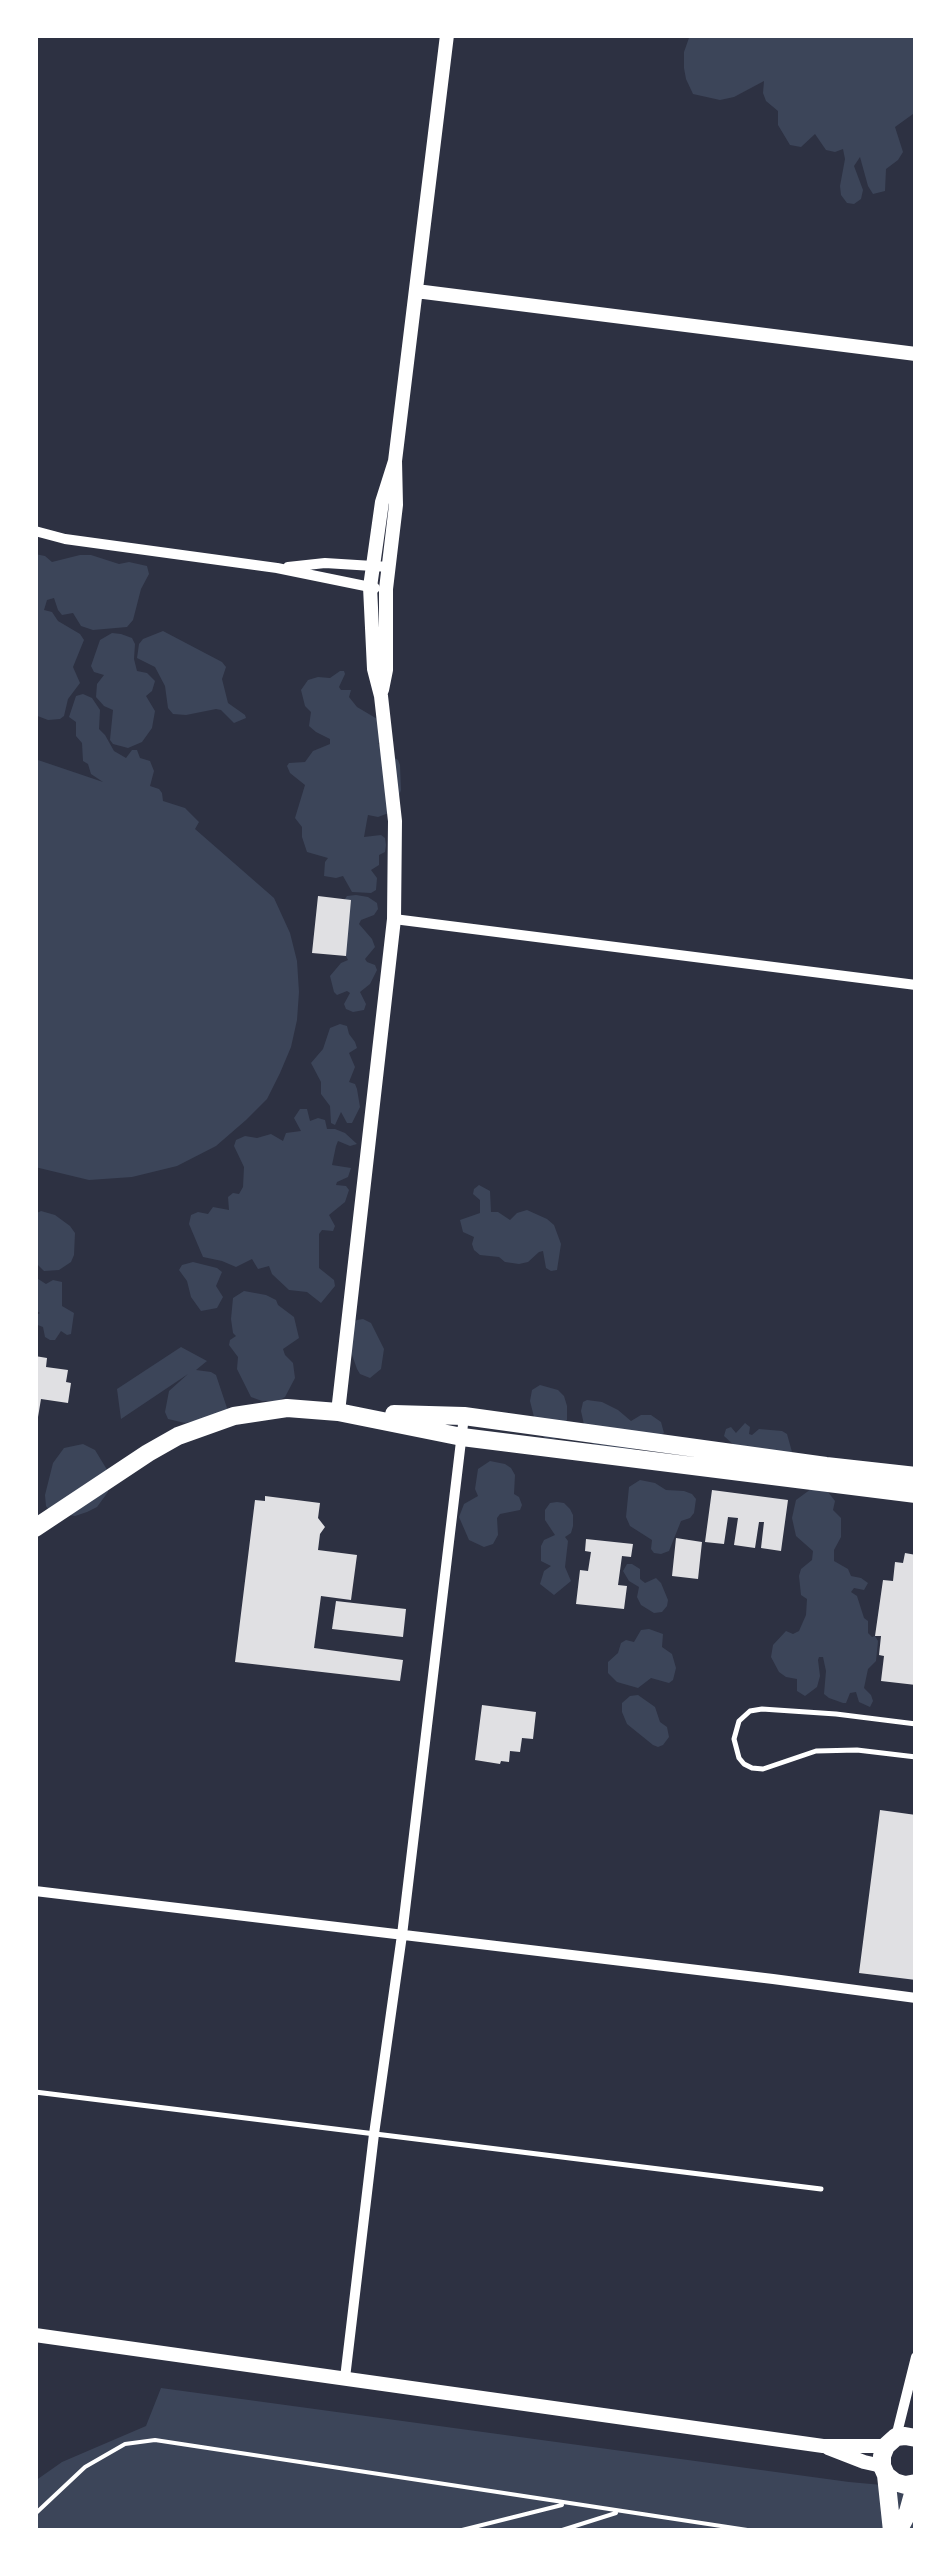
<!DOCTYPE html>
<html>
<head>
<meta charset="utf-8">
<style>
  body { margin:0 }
  #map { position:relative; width:951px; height:2566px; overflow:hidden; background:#2d3142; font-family:"DM Sans",sans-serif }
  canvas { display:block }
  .frame { position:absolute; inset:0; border:38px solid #fff; pointer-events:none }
</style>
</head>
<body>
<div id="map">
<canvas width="951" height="2566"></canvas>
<div class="frame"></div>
</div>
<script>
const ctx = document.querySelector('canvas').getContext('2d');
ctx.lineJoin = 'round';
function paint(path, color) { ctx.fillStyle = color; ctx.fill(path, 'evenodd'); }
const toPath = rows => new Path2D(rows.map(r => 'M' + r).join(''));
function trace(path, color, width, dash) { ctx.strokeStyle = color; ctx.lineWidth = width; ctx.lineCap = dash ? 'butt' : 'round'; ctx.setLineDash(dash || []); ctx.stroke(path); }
paint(toPath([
  [690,35,911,35,916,37,916,115,913,114,895,127,903,152,898,160,886,169,885,191,873,194,868,186,860,157,854,166,863,190,861,199,854,204,847,203,841,195,840,186,845,159,843,149,835,152,826,150,815,134,801,147,790,145,778,125,778,111,766,101,763,93,764,81,734,97,720,100,693,94,686,79,684,68,684,52],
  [35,554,45,556,52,562,80,555,91,555,119,564,129,562,147,566,149,574,141,589,133,620,127,627,93,630,81,626,73,613,62,615,58,610,54,598,47,600,44,610,52,612,58,621,80,634,84,640,73,667,80,683,68,699,64,716,60,719,48,720,35,715],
  [163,631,222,662,226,667,222,679,228,703,245,715,246,718,234,723,221,710,216,709,186,715,173,714,168,708,165,686,155,667,137,658,139,644,143,639],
  [112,633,121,634,132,638,135,644,134,659,137,671,147,673,155,681,152,691,146,696,155,711,152,728,142,742,128,748,113,744,110,740,113,710,104,706,96,697,97,684,104,675,94,672,91,666,100,640],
  [340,671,344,671,345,674,339,687,341,690,351,690,349,697,357,707,379,720,383,738,378,744,385,745,389,754,398,760,400,765,401,790,394,811,378,817,368,815,367,820,364,837,381,835,385,838,386,845,385,852,379,855,379,865,371,870,377,878,376,890,371,893,352,892,343,876,336,878,324,876,325,862,328,858,307,852,302,837,302,827,295,818,305,785,290,773,287,766,289,763,305,762,313,751,330,744,330,739,316,732,309,726,311,712,305,706,301,690,308,680,318,677,330,678],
  [83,694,92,698,100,710,99,729,105,735,114,751,126,758,132,750,137,750,140,758,150,761,154,771,150,786,159,789,162,793,163,801,185,808,199,822,195,829,274,898,290,933,297,961,299,992,297,1020,291,1047,280,1073,267,1099,246,1120,216,1146,177,1166,132,1177,89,1180,35,1167,35,759,103,782,91,774,88,764,83,761,82,743,76,736,76,722,69,717,76,696],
  [356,895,368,897,377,903,378,909,374,915,361,920,359,924,372,939,375,947,365,959,367,962,375,965,377,970,370,984,360,992,366,1004,364,1010,353,1012,346,1009,344,1004,350,993,347,991,337,995,334,992,330,976,341,963,348,960,344,952,343,902,347,896],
  [340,1024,347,1026,349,1034,355,1042,357,1048,349,1053,355,1067,349,1082,355,1084,357,1089,360,1107,352,1123,347,1123,341,1112,335,1125,331,1123,330,1106,321,1094,321,1082,311,1063,323,1049,330,1028],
  [300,1109,307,1109,310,1121,318,1118,325,1120,327,1129,335,1129,345,1133,357,1144,350,1146,338,1141,336,1146,332,1165,351,1168,348,1177,337,1182,336,1185,346,1186,349,1190,345,1202,329,1215,335,1226,333,1231,322,1230,319,1234,319,1268,334,1280,335,1286,321,1303,307,1292,289,1290,272,1274,269,1266,258,1269,252,1259,236,1267,222,1261,203,1257,189,1224,191,1215,198,1212,208,1214,213,1207,229,1210,228,1197,233,1193,239,1194,243,1187,244,1167,234,1146,236,1140,245,1136,257,1138,271,1134,283,1141,286,1133,301,1131,294,1118],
  [479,1185,490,1191,491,1212,498,1212,510,1220,517,1213,527,1210,547,1219,554,1225,561,1244,557,1270,551,1271,546,1268,543,1251,539,1252,528,1262,519,1264,505,1262,499,1257,480,1255,474,1250,472,1244,474,1237,463,1232,460,1220,480,1213,480,1200,473,1194,474,1189],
  [41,1211,55,1215,70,1226,75,1233,74,1255,71,1262,59,1270,44,1271,35,1262,35,1214],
  [193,1262,217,1268,222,1272,216,1286,223,1297,217,1308,201,1311,191,1297,187,1281,179,1270,182,1265],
  [35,1277,46,1284,53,1280,62,1282,62,1306,74,1313,71,1334,67,1335,61,1331,55,1340,50,1340,45,1337,43,1327,35,1324,36,1315,40,1313,35,1310],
  [244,1291,266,1295,276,1300,278,1305,294,1317,299,1338,283,1349,285,1355,293,1363,295,1378,285,1397,278,1401,262,1401,251,1397,237,1369,238,1357,229,1345,230,1340,236,1336,233,1333,231,1319,233,1298],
  [357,1320,363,1319,371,1323,384,1349,381,1369,370,1378,360,1374,357,1369,349,1346,351,1325],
  [181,1347,207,1361,196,1370,211,1372,216,1375,229,1414,185,1423,168,1419,165,1412,169,1391,188,1374,121,1419,117,1389],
  [540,1385,558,1390,564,1396,567,1406,567,1420,560,1436,554,1439,545,1438,540,1434,534,1417,530,1401,532,1390],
  [587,1400,602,1402,618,1410,631,1421,641,1415,651,1415,661,1422,664,1433,634,1448,627,1455,595,1446,587,1438,581,1411,583,1402],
  [745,1423,750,1427,749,1434,752,1435,759,1429,782,1431,787,1434,792,1452,791,1467,750,1466,736,1447,724,1436,726,1429,731,1427,736,1433],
  [83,1444,95,1450,106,1468,110,1480,108,1492,97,1507,87,1512,75,1516,50,1512,46,1506,45,1495,53,1463,64,1448],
  [490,1461,505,1464,511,1468,515,1475,514,1494,519,1497,522,1505,520,1510,500,1514,497,1518,498,1535,493,1544,484,1547,469,1540,459,1517,464,1504,478,1496,475,1489,478,1469],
  [640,1480,655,1483,666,1490,684,1491,692,1494,696,1499,694,1513,690,1518,681,1521,669,1551,661,1554,654,1553,651,1549,652,1540,630,1526,626,1517,629,1487],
  [811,1489,828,1492,835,1501,833,1510,841,1518,841,1537,834,1550,834,1561,848,1569,851,1576,861,1578,868,1583,864,1590,854,1588,851,1592,857,1596,864,1618,868,1621,868,1633,872,1637,875,1636,878,1641,876,1661,868,1669,864,1688,871,1695,873,1701,870,1707,859,1702,856,1692,850,1693,846,1703,843,1703,829,1698,824,1694,826,1671,823,1657,819,1657,818,1660,820,1676,817,1687,805,1696,797,1691,797,1679,786,1677,779,1672,771,1657,773,1645,786,1631,793,1634,799,1631,806,1615,807,1599,801,1595,799,1576,801,1569,812,1560,813,1551,796,1536,792,1518,796,1500],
  [557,1502,564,1503,570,1509,573,1515,573,1526,571,1533,565,1537,568,1541,565,1567,571,1581,554,1595,540,1584,544,1571,551,1566,541,1561,541,1546,544,1540,555,1535,545,1520,545,1510,550,1503],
  [627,1564,632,1564,640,1569,640,1579,645,1583,656,1578,661,1583,668,1600,667,1606,662,1612,654,1613,641,1605,637,1597,639,1587,629,1581,623,1571],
  [649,1629,663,1634,662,1647,672,1654,676,1668,673,1680,669,1683,651,1678,638,1688,617,1682,608,1673,608,1662,618,1653,621,1643,626,1640,634,1642,641,1630],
  [638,1695,655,1707,660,1722,667,1727,669,1737,663,1745,658,1747,653,1745,627,1724,622,1712,622,1703,630,1696],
  [161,2388,849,2482,916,2488,916,2531,35,2531,35,2481,62,2462,146,2426]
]), '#3c4559');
paint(toPath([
  [318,896,351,900,346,956,312,953],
  [35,1356,47,1358,46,1367,68,1370,66,1382,71,1383,68,1403,41,1399,37,1423,35,1423],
  [712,1490,788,1500,781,1551,761,1548,764,1522,759,1522,755,1548,734,1545,738,1518,728,1517,724,1544,705,1542],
  [265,1496,320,1503,318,1518,325,1527,320,1534,318,1550,357,1555,351,1600,321,1596,314,1648,403,1660,400,1681,235,1662,255,1500,265,1501],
  [676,1538,702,1542,698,1579,672,1576],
  [586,1539,633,1544,631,1557,622,1556,618,1585,627,1586,624,1609,576,1604,580,1570,588,1571,591,1552,585,1551],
  [905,1553,916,1555,916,1685,881,1681,884,1656,879,1655,881,1636,875,1636,883,1580,893,1581,895,1562,903,1563],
  [336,1601,406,1609,403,1637,332,1629],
  [482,1705,536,1712,533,1739,522,1738,520,1752,510,1751,509,1762,501,1761,500,1764,475,1760],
  [880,1810,916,1815,916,1980,859,1973]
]), '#e0e0e3');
trace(toPath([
  [35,2514,85,2467,125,2444,155,2440,754,2531],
  [458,2531,562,2505],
  [559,2531,616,2513]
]), '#fff', 4);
trace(toPath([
  [916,1724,836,1714,762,1709,750,1711,739,1721,734,1739,739,1758,744,1764,752,1768,763,1769,816,1751,857,1750,916,1757],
  [35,2092,821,2189]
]), '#fff', 5);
trace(toPath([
  [35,531,65,539,277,568,375,588],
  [288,567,325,563,389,567],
  [394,919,916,985],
  [35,1891,773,1979,916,1998],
  [345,2378,374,2134,402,1935,464,1416],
  [896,2437,916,2357]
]), '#fff', 10);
trace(toPath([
  [416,291,916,354],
  [382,690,386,670,386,589,396,505,395,461,447,35],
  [338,1412,394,919,395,821,381,696,374,669,370,587,382,502,395,461],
  [35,2335,823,2446,886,2446],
  [828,2448,864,2462,882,2466]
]), '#fff', 14);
trace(toPath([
  [394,1414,464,1416,826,1466,916,1476],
  [35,1528,148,1453,178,1436,234,1416,287,1408,338,1412,462,1437,916,1494],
  [916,2438,905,2436,896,2437,886,2446,882,2456,882,2466,886,2475,895,2482,905,2485,916,2483],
  [886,2475,892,2531],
  [898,2531,908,2512,916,2483]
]), '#fff', 18);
</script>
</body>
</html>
